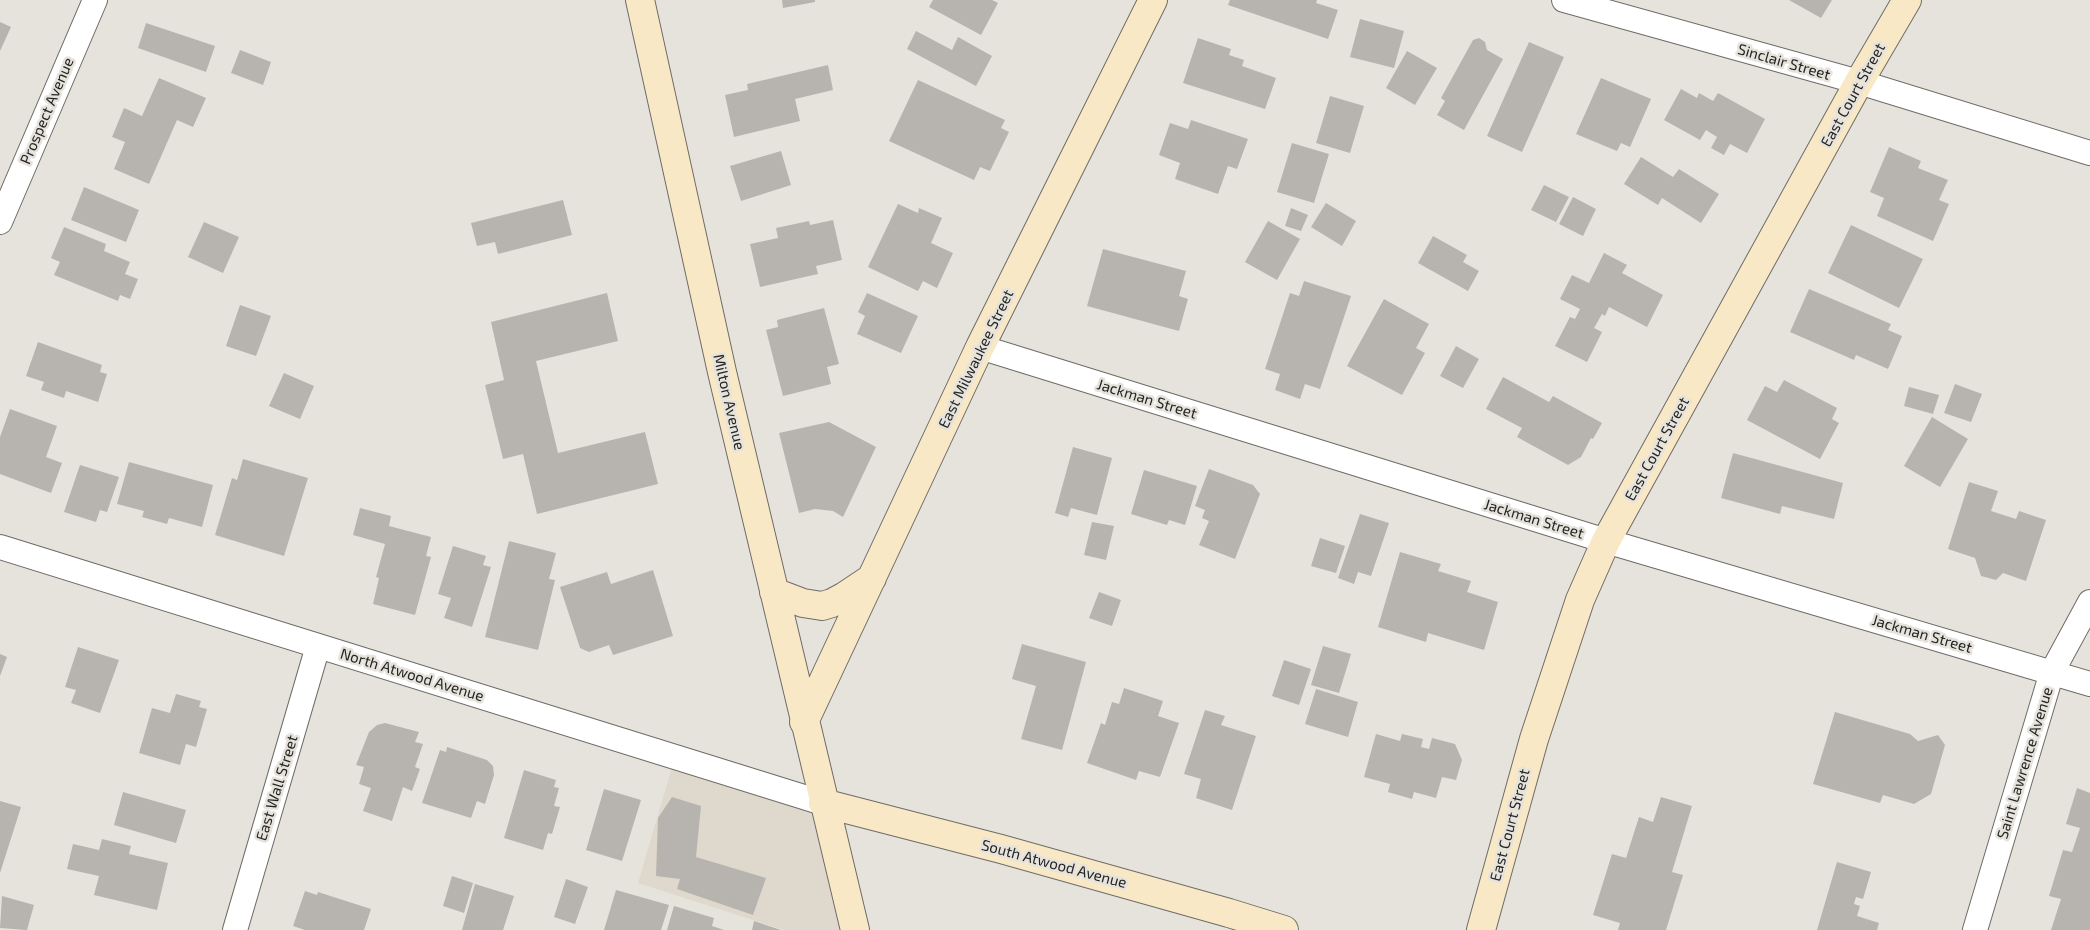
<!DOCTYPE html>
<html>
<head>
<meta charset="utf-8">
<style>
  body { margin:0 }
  canvas { display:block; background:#e6e3dd }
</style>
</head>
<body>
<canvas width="2090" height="930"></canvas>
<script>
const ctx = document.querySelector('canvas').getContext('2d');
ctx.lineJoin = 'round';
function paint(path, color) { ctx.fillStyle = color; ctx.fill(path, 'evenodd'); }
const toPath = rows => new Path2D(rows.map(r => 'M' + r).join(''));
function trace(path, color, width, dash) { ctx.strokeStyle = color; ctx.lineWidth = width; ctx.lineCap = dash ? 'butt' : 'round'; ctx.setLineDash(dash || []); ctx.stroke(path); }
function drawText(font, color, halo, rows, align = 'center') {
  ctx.font = font + ' "Exo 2",sans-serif'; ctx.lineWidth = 5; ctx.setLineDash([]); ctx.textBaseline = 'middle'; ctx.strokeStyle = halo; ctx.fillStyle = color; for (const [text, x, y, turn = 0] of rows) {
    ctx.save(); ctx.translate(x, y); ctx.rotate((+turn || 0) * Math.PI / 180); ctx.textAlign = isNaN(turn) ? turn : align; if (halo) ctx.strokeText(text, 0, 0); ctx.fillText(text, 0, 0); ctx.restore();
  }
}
paint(toPath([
  [675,757,823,803,855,930,784,930,638,883]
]), '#dfd8cc');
paint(toPath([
  [782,0,815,0,815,2,783,8],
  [933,0,992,0,998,3,981,35,929,7],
  [1230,0,1317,0,1316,3,1338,10,1328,39,1228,5],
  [1789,0,1832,0,1821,18],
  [1360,19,1404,31,1394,68,1350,57],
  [0,22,11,27,0,51],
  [146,23,215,46,206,72,138,48],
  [916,31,952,50,958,37,992,56,976,86,907,49],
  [1198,38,1231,49,1229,55,1244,60,1242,66,1276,78,1265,109,1183,83],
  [1479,38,1485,42,1487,50,1503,59,1464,130,1437,115,1445,101,1441,98,1473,40],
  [1529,42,1564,57,1522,152,1487,136],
  [240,50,271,62,263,85,231,73],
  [1407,51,1437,68,1415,105,1386,88],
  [828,65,833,90,795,99,800,121,734,137,725,95,748,90,747,84],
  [159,78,206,98,193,127,177,120,149,184,114,169,125,142,112,137,124,108,142,116],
  [1601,78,1651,99,1630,147,1621,143,1617,151,1576,134],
  [918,80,1005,120,1001,128,1009,132,990,171,980,167,974,180,889,141],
  [1681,89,1697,98,1699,93,1713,101,1718,93,1765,119,1747,153,1730,144,1724,155,1711,148,1717,137,1706,130,1700,140,1664,120],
  [1330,96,1364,106,1350,153,1316,143],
  [1191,120,1248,139,1237,169,1228,166,1218,194,1175,179,1180,163,1159,155,1170,123,1188,129],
  [1292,143,1329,154,1314,203,1277,192],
  [1889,147,1921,161,1918,168,1948,180,1939,200,1949,204,1933,241,1877,216,1884,198,1870,192],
  [781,151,791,185,741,201,730,166],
  [1641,157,1673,177,1679,169,1719,194,1701,223,1662,198,1658,205,1624,184],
  [1544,185,1569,197,1556,222,1531,210],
  [84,187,139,210,126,242,71,220],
  [1573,197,1596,209,1583,236,1559,224],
  [563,200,572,235,498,254,495,242,477,246,471,223],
  [1326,203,1356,221,1342,246,1311,227],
  [898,204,918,213,919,208,942,218,931,243,953,253,937,288,923,281,918,291,868,267],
  [1291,208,1308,215,1301,231,1285,226],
  [833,220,842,260,816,266,818,274,760,287,750,244,778,238,776,228,809,221,810,225],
  [1268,221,1300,239,1277,280,1245,262],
  [204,222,239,237,223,273,188,257],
  [1851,225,1923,259,1899,308,1828,273],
  [64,227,106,244,104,251,130,262,125,274,138,279,130,299,120,295,118,301,54,275,60,262,51,258],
  [1433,236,1467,255,1463,262,1479,271,1468,291,1418,263],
  [1103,249,1186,271,1179,296,1188,299,1179,331,1087,306],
  [1604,253,1627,265,1622,273,1663,295,1647,327,1609,307,1605,316,1602,314,1594,328,1602,332,1587,362,1555,346,1570,317,1575,319,1580,309,1560,299,1572,275,1589,283],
  [1304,281,1351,296,1320,389,1305,384,1300,399,1275,390,1280,374,1265,369,1290,293,1299,296],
  [1809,289,1891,324,1888,330,1902,336,1888,369,1856,355,1854,360,1790,332],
  [607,293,618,341,536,361,558,453,645,432,658,484,537,514,523,454,503,459,485,385,504,380,491,322],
  [867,293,918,316,901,353,857,334,865,316,858,312],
  [1384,299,1429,324,1416,348,1425,353,1402,395,1347,366],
  [240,305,271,316,256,356,226,346],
  [824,308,839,364,827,367,831,384,783,396,766,330,778,327,777,320],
  [38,342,102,365,100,372,107,374,98,402,66,391,64,398,41,390,44,382,26,376],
  [1456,346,1479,359,1463,388,1440,376],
  [284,373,314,386,300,419,269,406],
  [1503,377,1549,402,1553,396,1602,423,1593,439,1591,438,1581,457,1568,465,1517,437,1522,428,1486,409],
  [1784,380,1837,408,1832,419,1839,423,1820,459,1747,420,1765,386,1777,392],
  [1955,384,1982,394,1971,422,1944,413],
  [1909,387,1939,395,1933,414,1904,406],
  [10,409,57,426,46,457,62,463,51,493,0,474,0,437],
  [1932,417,1968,439,1940,487,1904,466],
  [829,422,876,447,843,517,833,511,815,509,799,513,779,433],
  [1073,447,1112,458,1097,515,1071,508,1068,517,1055,513],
  [1733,453,1843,483,1834,519,1782,506,1780,514,1721,498],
  [243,459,308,478,284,556,215,535,232,478,237,480],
  [129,462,213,485,202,527,169,518,167,524,142,517,144,511,117,504],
  [80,465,119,477,107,512,100,510,96,522,64,512],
  [1209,469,1253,485,1260,494,1235,559,1199,545,1209,521,1202,518,1205,510,1195,506],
  [1144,470,1197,486,1185,525,1169,520,1167,525,1131,514],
  [1969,482,1998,491,1991,511,2016,519,2019,511,2046,520,2026,581,2003,573,1996,580,1981,576,1975,558,1948,549],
  [360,508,391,516,389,526,431,537,426,556,431,557,415,615,373,604,379,578,376,577,385,544,353,535],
  [1360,514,1389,523,1371,576,1358,572,1354,584,1338,578],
  [1092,522,1114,526,1106,560,1084,555],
  [1320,538,1345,546,1336,573,1311,566],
  [509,541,556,553,549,579,555,580,538,650,485,637],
  [453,546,486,556,483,565,491,567,472,627,444,618,451,598,438,594],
  [1400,552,1441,564,1438,571,1471,581,1467,592,1498,602,1484,650,1428,633,1426,642,1378,627],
  [653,570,673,636,613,655,609,645,589,652,580,648,560,587,607,572,611,584],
  [1099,592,1121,600,1112,626,1089,618],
  [1022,644,1086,662,1062,750,1021,739,1036,686,1012,679],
  [1323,646,1351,654,1339,693,1311,685],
  [78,647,119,660,100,713,71,703,76,690,65,687],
  [0,654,7,657,0,676],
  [1284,660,1311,669,1299,705,1272,696],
  [1124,688,1163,701,1158,716,1179,723,1160,777,1139,771,1136,780,1087,763,1101,723,1105,725,1112,702,1119,704],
  [1316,689,1358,702,1348,737,1305,724],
  [176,694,201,701,199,707,207,709,196,747,186,744,180,765,139,753,152,708,170,713],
  [1205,710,1225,716,1221,725,1256,736,1232,810,1196,798,1201,779,1184,774],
  [1835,712,1910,734,1918,741,1938,735,1945,745,1931,794,1914,804,1883,795,1880,803,1813,784],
  [385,723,419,732,415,742,423,744,415,767,420,769,412,791,403,787,392,821,363,811,371,788,359,784,364,767,356,765,369,732,377,725],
  [1376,734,1400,741,1402,734,1423,739,1421,747,1429,749,1432,738,1455,744,1462,760,1456,780,1442,777,1436,798,1414,792,1412,799,1388,792,1390,784,1364,777],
  [447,747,487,760,493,766,494,775,485,804,477,801,471,818,422,803,440,750,446,752],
  [524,770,556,780,554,787,559,788,554,806,560,807,552,834,548,833,543,850,504,838],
  [2077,788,2090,793,2090,930,2051,930,2061,899,2049,896,2063,850,2072,852,2080,828,2066,824],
  [604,789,641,800,622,861,586,850],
  [123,792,186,810,176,843,114,825],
  [672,797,701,806,696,857,766,878,753,915,677,889,680,879,656,876,658,818],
  [1661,797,1692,806,1672,872,1683,875,1666,930,1618,930,1620,923,1593,915,1612,854,1626,858,1639,817,1653,822],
  [0,801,21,807,0,873],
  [102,839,131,846,129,854,168,863,157,910,94,895,99,876,67,869,73,844,99,850],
  [1837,862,1871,872,1863,899,1856,897,1854,904,1860,906,1857,916,1879,923,1877,930,1817,930],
  [452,876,473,883,464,913,443,906],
  [566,879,588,887,575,924,554,917],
  [475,884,514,896,503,930,462,930],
  [616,890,669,905,661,930,604,930],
  [305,891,317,895,318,892,371,909,364,930,305,930,293,926],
  [2,896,34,905,27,930,0,928],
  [674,906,714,918,712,926,724,930,667,930],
  [754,921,781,930,752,930]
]), '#b7b4af');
const minor = toPath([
  [1564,0,1859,82,2090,153],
  [0,222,95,0],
  [980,347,1606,541,2090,684],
  [0,547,823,803],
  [235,930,318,646],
  [1975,930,2052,672,2090,602]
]);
const secondary = toPath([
  [640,0,722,372,855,930],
  [774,592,803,603,822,606,832,603,845,596,872,578],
  [804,722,980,347,1153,0],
  [823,803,1001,849,1229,913,1284,930],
  [1481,930,1534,739,1580,600,1606,541,1859,82,1907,0]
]);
trace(minor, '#6f6c67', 26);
trace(secondary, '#6f6c67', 30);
trace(minor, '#fff', 24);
trace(secondary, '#f8e8c6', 28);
drawText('15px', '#252422', '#e6e3dd', [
  ["Sinclair Street",1784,62,16],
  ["East Court Street",1853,95,-61],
  ["Prospect Avenue",47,111,-67],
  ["East Milwaukee Street",976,359,-64],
  ["Jackman Street",1147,399,17],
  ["Milton Avenue",729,402,77],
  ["East Court Street",1657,449,-61],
  ["Jackman Street",1534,519,17],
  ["Jackman Street",1922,634,16],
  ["North Atwood Avenue",412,675,17],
  ["Saint Lawrence Avenue",2025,763,-73],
  ["East Wall Street",277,788,-73],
  ["East Court Street",1510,825,-75],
  ["South Atwood Avenue",1054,864,15]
]);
</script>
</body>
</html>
